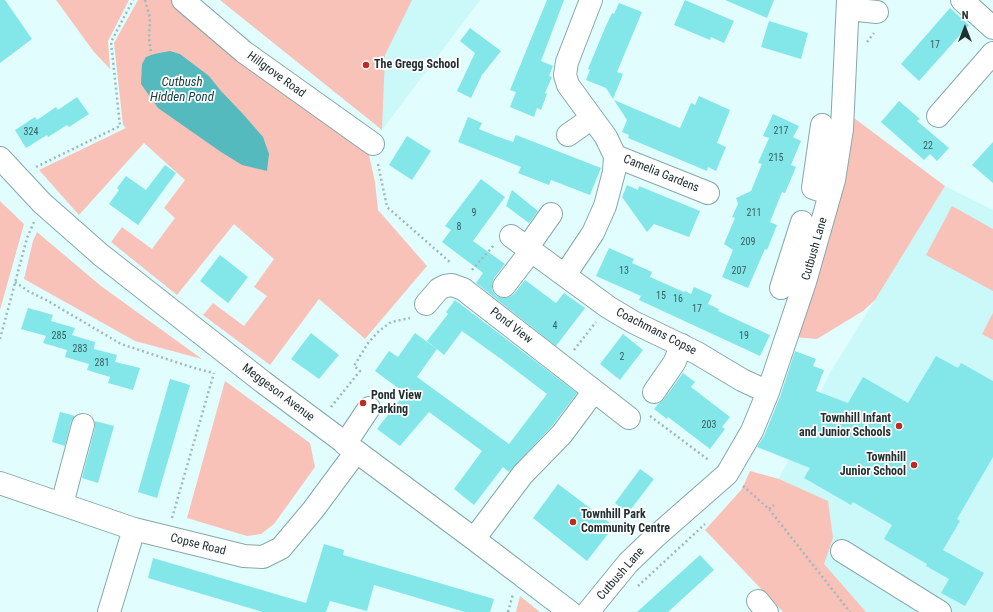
<!DOCTYPE html>
<html>
<head>
<meta charset="utf-8">
<style>
  body { margin:0 }
  #map { position:relative; width:993px; height:612px; overflow:hidden; background:#e1fdfe; font-family:"Roboto Condensed",sans-serif }
  canvas { display:block }
  .north { position:absolute; left:945px; top:8px; width:40px; height:40px; -webkit-text-stroke:3px #fff; paint-order:stroke; rotate:0deg; font-size:11px; font-weight:700; line-height:16px; text-align:center; color:#222f30 }
  .north::after { content:''; display:block; margin:auto; width:14px; height:18px; background:#222f30; clip-path:polygon(50% 0,100% 100%,50% 72%,0 100%) }
</style>
</head>
<body>
<div id="map">
<canvas width="993" height="612"></canvas>
<div class="north">N</div>
</div>
<script>
const ctx = document.querySelector('canvas').getContext('2d');
ctx.lineJoin = 'round';
function paint(path, color) { ctx.fillStyle = color; ctx.fill(path, 'evenodd'); }
const toPath = rows => new Path2D(rows.map(r => 'M' + r).join(''));
function trace(path, color, width, dash) { ctx.strokeStyle = color; ctx.lineWidth = width; ctx.lineCap = dash ? 'butt' : 'round'; ctx.setLineDash(dash || []); ctx.stroke(path); }
function drawText(font, color, halo, rows, align = 'center') {
  ctx.font = font + ' "Roboto Condensed",sans-serif'; ctx.lineWidth = 3.5; ctx.setLineDash([]); ctx.textBaseline = 'middle'; ctx.strokeStyle = halo; ctx.fillStyle = color; for (const [text, x, y, turn = 0] of rows) {
    ctx.save(); ctx.translate(x, y); ctx.rotate((+turn || 0) * Math.PI / 180); ctx.textAlign = isNaN(turn) ? turn : align; if (halo) ctx.strokeText(text, 0, 0); ctx.fillText(text, 0, 0); ctx.restore();
  }
}
paint(toPath([
  [220,0,480,0,382,130],
  [945,186,993,210,993,612,858,612,769,500,830,373]
]), '#cbf8f9');
paint(toPath([
  [56,0,129,0,108,41,110,69,94,52],
  [138,0,172,0,246,58,367,146,375,182,378,210,427,266,365,339,319,299,270,365,203,315,213,303,244,326,267,296,254,287,274,259,234,224,177,295,111,242,122,227,152,249,175,218,164,208,185,180,144,143,79,215,39,170,126,128,123,125,114,43],
  [220,0,412,0,385,55,382,130],
  [850,115,945,186,875,300,863,311,817,339,794,337],
  [0,201,24,224,0,310],
  [952,206,993,229,993,291,926,255],
  [37,232,101,286,202,359,135,341,24,279,33,241],
  [993,313,993,340,982,334],
  [225,381,310,443,315,467,274,524,261,534,247,536,187,518],
  [750,471,779,479,828,501,833,538,824,564,866,612,783,612,705,530,742,489],
  [520,596,540,612,516,612]
]), '#f8c2b9');
paint(toPath([
  [170,51,180,54,209,76,221,91,243,114,263,137,269,154,267,171,242,165,221,152,158,108,141,84,142,64,146,57,154,54]
]), '#55babd');
paint(toPath([
  [0,0,5,0,32,39,0,63],
  [547,0,564,0,541,61,553,66,549,76,552,77,545,93,547,94,541,110,537,108,534,117,510,107,516,92,510,90],
  [685,0,734,21,724,43,711,37,710,40,674,25],
  [725,0,774,0,767,18],
  [619,3,642,12,617,72,623,74,613,99,606,88,586,80,590,70,588,69,605,28,612,13,614,14],
  [950,8,969,25,919,81,901,64],
  [769,21,808,33,801,59,761,47],
  [470,28,501,51,482,75,471,98,457,91,475,53,460,41],
  [699,96,730,110,717,143,726,147,716,171,708,167,707,171,628,138,629,135,622,132,627,120,614,100,680,128,691,103,695,105],
  [77,97,89,114,69,127,67,125,48,137,47,135,26,148,15,130,35,117,37,120,56,107,58,110],
  [899,101,920,119,917,121,949,148,937,161,930,154,924,160,881,122],
  [773,114,799,126,793,137,801,141,791,165,796,167,785,193,782,192,770,222,777,225,767,250,765,249,748,288,722,277,733,250,724,244,735,218,732,217,738,204,736,198,751,191,762,164,758,163,769,138,763,136],
  [468,117,482,123,479,129,496,136,513,142,516,135,601,168,590,195,551,180,549,185,518,173,521,167,458,142],
  [407,136,431,151,412,180,389,165],
  [993,142,993,183,972,165],
  [165,165,176,173,138,225,109,204,119,190,117,188,126,176,146,190],
  [481,179,505,197,473,241,505,264,494,278,492,284,492,290,496,296,502,298,509,297,514,294,525,280,556,303,564,293,585,308,556,346,476,283,483,273,442,242,451,230,445,226],
  [627,185,638,190,639,186,700,211,689,237,654,224,647,232,622,197],
  [512,190,538,211,529,223,506,206],
  [609,248,634,259,632,263,652,272,650,277,684,292,685,291,691,294,694,287,712,295,708,304,719,309,718,311,770,335,760,356,639,300,641,296,596,276],
  [220,255,248,277,228,303,200,281],
  [455,300,577,393,552,426,509,472,503,467,474,505,454,489,482,451,429,412,400,446,377,429,405,393,375,371,389,351,398,357,415,333,437,349,427,341,448,314,446,312],
  [462,331,501,359,547,394,509,444,417,377,437,349,444,355],
  [28,308,53,315,51,321,75,328,72,335,95,342,94,349,117,355,115,362,140,368,133,390,108,383,110,377,87,370,89,364,65,357,67,350,43,343,46,336,21,329],
  [311,333,339,355,319,379,291,359],
  [623,334,643,350,620,380,600,364],
  [795,351,816,359,813,366,824,370,816,391,848,403,863,377,908,403,936,356,958,368,961,363,993,381,993,457,957,519,960,521,943,550,984,573,965,606,941,593,949,579,926,566,927,564,884,539,892,525,853,502,851,505,804,478,810,468,757,447,764,436,780,397],
  [683,373,695,382,691,387,730,417,722,427,725,429,710,449,668,417,667,419,654,409,658,404,664,399],
  [170,379,190,385,157,498,138,492],
  [60,412,75,416,71,422,65,446,52,442],
  [95,421,114,426,98,483,82,478,95,428],
  [640,469,654,479,628,513,615,503],
  [558,484,614,526,587,561,533,518],
  [324,544,344,550,343,555,494,599,490,612,465,612,374,585,367,611,330,601,326,612,263,612,148,578,153,558,306,603],
  [700,555,714,570,668,612,637,612]
]), '#83e7e9');
const minor = toPath([
  [183,0,244,52,373,144],
  [962,0,993,28],
  [848,9,877,12],
  [938,116,993,53],
  [822,125,813,188,830,194],
  [568,135,592,118],
  [615,156,708,193],
  [0,158,42,203,101,255,263,382,474,539,570,612],
  [511,236,608,307,633,322,697,353,742,380,768,392],
  [527,248,551,214],
  [565,275,593,233,605,206,614,172,615,156,606,137,568,85,565,75,567,62,591,0],
  [504,286,531,251],
  [781,288,802,222],
  [426,304,439,289,445,286,452,285,463,289,629,418],
  [654,392,674,363,682,345],
  [345,444,369,408],
  [0,483,134,529,244,556,263,557,281,548,313,510,356,452],
  [62,504,83,425],
  [474,539,523,474,562,434,594,391],
  [842,551,940,612],
  [758,601,767,612],
  [109,612,134,529],
  [588,612,628,563,654,538,727,474,752,431,768,392,805,282,834,180,842,129,848,0]
]);
trace(minor, '#87a8a9', 24);
trace(toPath([
  [145,0,150,18,149,38,151,52],
  [867,42,874,33],
  [378,164,387,207,451,263],
  [36,167,120,126,111,42,133,0],
  [472,270,494,245],
  [15,282,28,291,48,301,121,344,194,368,214,373],
  [0,339,27,238,34,222],
  [574,350,596,322],
  [331,407,360,371,354,366,368,343,379,331,391,322,410,318],
  [650,416,710,461],
  [743,486,769,509,850,612],
  [769,509,774,505],
  [172,518,214,373],
  [638,586,705,524],
  [508,612,513,594]
]), '#a1b8b9', 2.5, [2, 3]);
trace(minor, '#fff', 22);
for (const [x, y, r, color] of [
  [366,65,4,"#bb2d23"],
  [363,403,4,"#bb2d23"],
  [899,426,4,"#bb2d23"],
  [914,465,4,"#bb2d23"],
  [573,522,4,"#bb2d23"]
]) { const dot = new Path2D(); dot.arc(x, y, r, 0, 2 * Math.PI); ctx.fillStyle = color; ctx.fill(dot); trace(dot, '#fff', 1.5); }
drawText('10px', '#3a5d5e', null, [
  ["17",935,45],
  ["217",781,131],
  ["324",31,132],
  ["22",928,146],
  ["215",776,158],
  ["9",474,213],
  ["211",754,213],
  ["8",459,227],
  ["209",748,242],
  ["13",624,271],
  ["207",739,271],
  ["15",661,296],
  ["16",678,299],
  ["17",697,309],
  ["4",555,326],
  ["285",59,336],
  ["19",744,336],
  ["283",80,349],
  ["2",622,357],
  ["281",102,363],
  ["203",709,425]
]);
drawText('bold 12px', '#222f30', '#fff', [
  ["The Gregg School",374,65],
  ["Pond View",371,396],
  ["Parking",371,410],
  ["Townhill Infant",891,419,"right"],
  ["and Junior Schools",891,433,"right"],
  ["Townhill",906,458,"right"],
  ["Junior School",906,472,"right"],
  ["Townhill Park",581,515],
  ["Community Centre",581,529]
], 'left');
drawText('12px', '#222f30', '#fff', [
  ["Hillgrove Road",276,75,36],
  ["Camelia Gardens",661,174,22],
  ["Cutbush Lane",815,249,-74],
  ["Pond View",511,326,38],
  ["Coachmans Copse",656,332,27],
  ["Meggeson Avenue",278,393,37],
  ["Copse Road",198,545,14],
  ["Cutbush Lane",621,574,-49]
]);
drawText('italic 13px', '#134243', '#fff', [
  ["Cutbush",182,83],
  ["Hidden Pond",182,98]
]);
</script>
</body>
</html>
